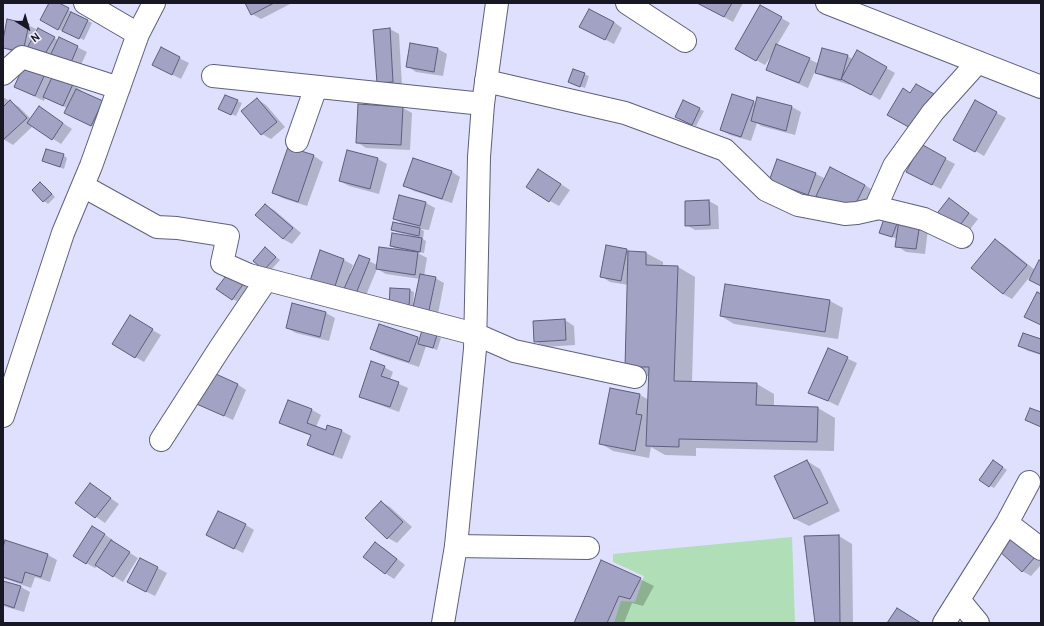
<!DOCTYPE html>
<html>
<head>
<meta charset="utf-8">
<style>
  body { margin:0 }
  #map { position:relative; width:1044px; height:626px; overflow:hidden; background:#dee0fd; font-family:Cabin,sans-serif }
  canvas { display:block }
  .frame { position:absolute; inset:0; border:4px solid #181825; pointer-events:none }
  .north { position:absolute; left:8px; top:8px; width:40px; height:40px; -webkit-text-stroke:3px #edeefd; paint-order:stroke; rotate:143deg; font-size:11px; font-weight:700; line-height:16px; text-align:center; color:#181825 }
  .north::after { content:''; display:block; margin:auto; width:14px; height:18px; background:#181825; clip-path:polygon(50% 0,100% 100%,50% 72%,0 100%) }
</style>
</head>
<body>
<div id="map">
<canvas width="1044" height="626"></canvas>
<div class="frame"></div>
<div class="north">N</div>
</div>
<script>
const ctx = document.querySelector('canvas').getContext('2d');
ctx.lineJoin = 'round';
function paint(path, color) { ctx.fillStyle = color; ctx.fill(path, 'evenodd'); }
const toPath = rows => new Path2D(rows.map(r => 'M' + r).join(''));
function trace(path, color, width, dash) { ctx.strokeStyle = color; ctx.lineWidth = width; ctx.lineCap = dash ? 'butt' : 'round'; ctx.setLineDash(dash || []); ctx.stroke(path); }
paint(toPath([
  [792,537,795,623,614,623,621,601,635,602,644,576,613,562,613,554]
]), '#b0deb6');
paint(toPath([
  [50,3,56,3,92,23,84,40,68,33,68,34,50,25],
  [246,3,292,3,261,19,252,14],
  [699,3,743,3,733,22],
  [760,6,790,23,777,45,809,59,819,64,823,49,848,56,853,60,858,52,895,73,880,100,850,83,850,85,825,77,815,71,808,88,776,74,767,69,773,55,772,55,765,65,736,49],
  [614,22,622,28,614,44,590,32],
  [28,25,58,40,59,38,87,52,78,71,12,52,3,47,3,45],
  [390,29,399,34,402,86,378,82],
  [411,44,438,49,447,54,443,76,416,72,407,66],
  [161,49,189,63,181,79,153,65],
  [573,70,589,76,585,88,573,84],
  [44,75,52,80,72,85,81,90,81,92,102,102,100,130,74,118,67,108,45,98,44,101,15,87],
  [3,97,19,107,31,119,39,107,72,129,61,144,33,126,13,145,3,139],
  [758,98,792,107,801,112,795,135,761,126,757,123,751,141,730,135,721,130,753,102,757,104],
  [257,99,266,105,285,127,271,139,262,134],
  [237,101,242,103,236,116,224,111],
  [684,102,704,111,696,126,681,119],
  [976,102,1006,118,984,156,955,139],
  [403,108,412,113,410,150,366,148,357,142],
  [921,146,955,164,941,189,916,177],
  [289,148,314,156,323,162,307,206,282,198,273,193],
  [348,152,378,159,387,164,379,194,349,186,340,181],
  [63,155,67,158,64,169,44,161],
  [778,160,816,174,826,179,865,185,874,191,860,217,819,196,818,199,779,186],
  [452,172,460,177,452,203,414,191,405,186],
  [547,175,570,190,559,206,550,201],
  [40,183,45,186,55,197,48,204,44,201,33,190],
  [949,199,978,219,965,236],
  [709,201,718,206,719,229,695,230,686,225,686,202],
  [426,203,435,208,429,230,420,229,424,231,423,239,426,241,424,253,416,252,427,258,424,276,435,278,444,283,437,319,395,309,409,290,414,292,413,309,420,279,386,274,377,269,364,300,319,288,321,252,344,260,353,265,350,273,352,273,359,256,377,265,399,251,391,246,412,237,412,236,396,232,392,229,405,225,394,219],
  [265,205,274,210,301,233,292,244,283,239],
  [885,217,928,229,925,254,906,252,897,246,897,239,880,232],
  [995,240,1004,245,1035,270,1041,262,1041,286,1032,274,1012,299,1003,294,972,268],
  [626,250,631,252,646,253,663,262,663,266,678,267,695,277,692,382,757,384,774,394,774,407,818,408,835,418,834,451,696,448,696,456,665,455,651,447,649,458,613,451,600,443,640,395,649,400,650,376,643,376,626,366,628,285,610,282,601,276],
  [269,251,280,260,269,272,265,270],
  [229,273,248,286,237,301,232,299],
  [830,301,843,308,838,339,734,324,721,316],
  [293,304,326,313,335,318,329,341,296,333,287,328],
  [130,317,161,335,144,362,113,344],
  [565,320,574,326,575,345,544,347,535,341],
  [380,325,421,339,423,331,441,338,437,350,426,346,419,367,380,354,371,349],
  [1041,340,1041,355,1028,351,1019,346],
  [829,350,857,363,838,406,810,392],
  [384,367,393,372,390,380,408,388,399,412,369,401,360,396],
  [237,384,246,390,233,420,194,402],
  [288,402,312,410,321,415,316,427,326,431,328,426,342,431,351,436,342,459,317,450,308,445,312,436,290,428,281,423],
  [807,461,820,469,840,511,809,526,795,519,775,477],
  [998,464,1007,470,994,488,990,486],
  [90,484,119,504,105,523,76,503],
  [381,502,390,507,412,527,397,543,388,538],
  [246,525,254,530,243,553,208,535],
  [101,532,113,540,112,542,138,558,123,582,97,566,95,568,86,563],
  [839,536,852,544,853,623,816,623],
  [6,541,48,555,57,560,50,582,35,577,31,588,3,578,3,550],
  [1020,541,1041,560,1041,565,1031,576,1022,571],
  [375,543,384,548,405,565,394,579,385,573,364,557],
  [140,559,167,573,155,596,137,587],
  [640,579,654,586,643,606,632,603,624,623,575,623],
  [3,582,21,587,30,592,24,612,3,606]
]), '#0003');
const building = toPath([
  [49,3,59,3,69,8,58,30,40,20,49,3],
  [245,3,274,3,251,15,245,3],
  [697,3,732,3,724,17,697,3],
  [760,5,782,17,756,61,735,49,760,5],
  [589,9,614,22,605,40,579,27,589,9],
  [71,12,88,20,79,39,62,31,71,12],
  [7,19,29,24,23,52,3,48,3,40,7,19],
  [38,28,55,37,42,59,26,50,38,28],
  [390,28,393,82,377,83,373,30,390,28],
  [59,37,78,46,69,67,49,58,59,37],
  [410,43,438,48,434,72,406,67,410,43],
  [776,44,810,58,799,83,766,70,776,44],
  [161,47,180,57,172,75,152,65,161,47],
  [822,48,848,55,841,80,815,73,822,48],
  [857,50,887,67,871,95,841,79,857,50],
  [24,65,45,74,35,96,14,87,24,65],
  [573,69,585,73,580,87,568,82,573,69],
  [53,75,73,84,63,106,43,97,53,75],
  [916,84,934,94,914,130,887,115,903,88,910,93,916,84],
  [76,89,103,101,91,126,64,113,76,89],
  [732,94,754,101,741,137,720,130,732,94],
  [225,95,238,100,231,115,218,109,225,95],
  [757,97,792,106,786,131,751,121,757,97],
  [257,98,277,122,261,135,241,111,257,98],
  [10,100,27,118,3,140,3,107,10,100],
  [683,100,700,108,692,125,675,117,683,100],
  [975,100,997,112,975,152,953,140,975,100],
  [358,104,403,107,401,145,356,143,358,104],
  [39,106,63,123,52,140,27,123,39,106],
  [921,144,946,158,932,185,906,172,921,144],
  [288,147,314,155,298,202,272,193,288,147],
  [46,149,64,154,60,167,42,161,46,149],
  [347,150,378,158,370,189,339,181,347,150],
  [413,158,452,171,442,199,403,186,413,158],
  [777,159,816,173,808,195,769,181,777,159],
  [830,167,865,185,851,213,816,196,830,167],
  [538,169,561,184,549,202,526,187,538,169],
  [40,182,52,194,43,202,32,190,40,182],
  [399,195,426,202,420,226,393,219,399,195],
  [949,198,969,213,956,231,935,216,949,198],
  [709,200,710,225,685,226,685,201,709,200],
  [265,204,293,228,283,239,255,215,265,204],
  [885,216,898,221,892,237,879,233,885,216],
  [899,220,920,223,916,249,895,247,899,220],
  [393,222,420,228,419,236,391,230,393,222],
  [392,233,422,238,420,252,390,246,392,233],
  [995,239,1027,265,1003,294,971,268,995,239],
  [606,245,627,249,621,281,600,277,606,245],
  [265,247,276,257,264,270,253,261,265,247],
  [379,247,418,252,415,275,376,269,379,247],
  [320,250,344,259,333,292,309,284,320,250],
  [628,251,646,252,646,265,678,266,674,381,757,383,756,405,818,407,817,442,679,439,679,447,646,446,649,367,625,367,628,251],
  [359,255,370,259,355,296,343,291,359,255],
  [1039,260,1041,261,1041,286,1029,280,1039,260],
  [229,272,244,283,232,300,216,289,229,272],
  [420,274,436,277,428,315,412,312,420,274],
  [725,284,830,300,825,332,720,316,725,284],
  [390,288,410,289,409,308,389,307,390,288],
  [1037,292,1041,294,1041,325,1024,317,1037,292],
  [292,303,326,312,320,337,286,328,292,303],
  [130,315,153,329,135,358,112,344,130,315],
  [565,319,566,340,534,342,533,321,565,319],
  [379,324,418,337,409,362,370,349,379,324],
  [422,330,437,335,433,348,418,344,422,330],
  [1023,333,1041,339,1041,354,1018,346,1023,333],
  [828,348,848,357,828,401,808,393,828,348],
  [371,361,385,366,381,376,399,382,390,407,359,397,371,361],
  [207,370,238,384,224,416,192,402,207,370],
  [610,388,640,394,636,414,642,415,635,451,599,444,610,388],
  [288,400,312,409,307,423,326,430,327,425,342,430,333,455,307,445,311,435,279,423,288,400],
  [1030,408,1041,412,1041,427,1025,420,1030,408],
  [807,460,828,503,794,519,774,476,807,460],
  [993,460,1003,467,989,487,979,480,993,460],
  [90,483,111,498,95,518,75,503,90,483],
  [381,501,403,522,387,539,365,518,381,501],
  [218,511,246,524,234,549,206,535,218,511],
  [92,526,105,534,86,564,73,556,92,526],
  [1011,534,1035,557,1022,572,997,549,1011,534],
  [839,535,840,623,815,623,804,536,839,535],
  [5,540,48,554,41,577,25,572,22,583,3,577,3,547,5,540],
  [111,540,130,552,113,577,95,565,111,540],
  [375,542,397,559,385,574,363,557,375,542],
  [140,558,158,567,146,592,127,582,140,558],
  [601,560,641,578,630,599,619,596,607,623,574,623,601,560],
  [3,581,21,586,14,608,3,604,3,581],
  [897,608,921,623,887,623,897,608]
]);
paint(building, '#a1a2c4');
trace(building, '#5d5e7d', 1);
const street = toPath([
  [85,3,138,34],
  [627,3,685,41],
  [827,3,1041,87],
  [3,74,22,57,119,88],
  [213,76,483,104],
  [486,81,625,113,725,150,766,190,798,205,845,214,857,213,879,208,924,219,962,237],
  [297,141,316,87],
  [83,186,157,227,177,228,228,236,222,263,249,275,475,334,514,351,635,377],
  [875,209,894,166,933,112,978,62],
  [3,416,63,233,91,166,138,34,154,3],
  [161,440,220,348,266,280],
  [1007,523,1041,549],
  [456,546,588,548],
  [959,600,978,623],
  [944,623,1007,523,1029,482]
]);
const secondary = toPath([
  [443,623,456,546,475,349,479,157,483,104,497,3]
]);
trace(street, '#5f607f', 24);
trace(secondary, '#5f607f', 24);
trace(street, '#fff', 22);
trace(secondary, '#fff', 22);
</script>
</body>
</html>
